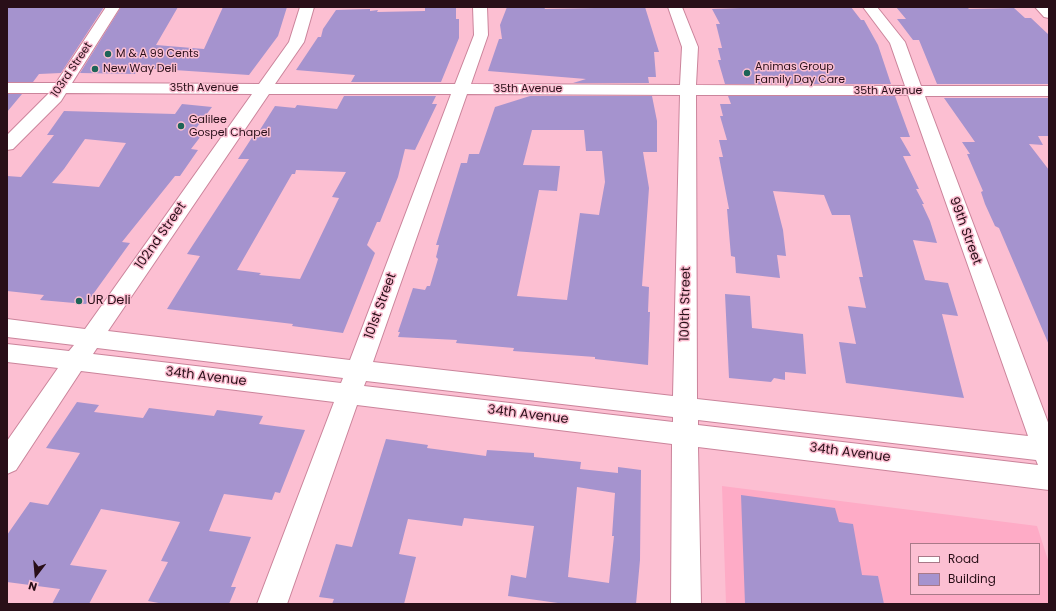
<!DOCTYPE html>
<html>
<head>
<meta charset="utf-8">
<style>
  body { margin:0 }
  #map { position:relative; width:1056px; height:611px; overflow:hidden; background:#fcbfd2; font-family:Poppins,sans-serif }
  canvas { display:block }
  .frame { position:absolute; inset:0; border:8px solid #290f18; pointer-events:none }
  .legend { position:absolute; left:910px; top:543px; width:130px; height:52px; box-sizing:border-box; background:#fcbfd2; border:1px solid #a87988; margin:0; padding:5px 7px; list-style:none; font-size:12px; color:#290f18 }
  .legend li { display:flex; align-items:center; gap:8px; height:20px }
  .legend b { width:20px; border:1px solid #a87988 }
  .north { position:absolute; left:16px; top:555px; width:40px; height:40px; -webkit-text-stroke:3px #fcbfd2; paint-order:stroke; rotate:196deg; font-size:11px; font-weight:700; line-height:16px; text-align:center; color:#290f18 }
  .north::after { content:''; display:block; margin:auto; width:14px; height:18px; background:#290f18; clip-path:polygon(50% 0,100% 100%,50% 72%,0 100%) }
</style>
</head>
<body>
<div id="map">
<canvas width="1056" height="611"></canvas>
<div class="frame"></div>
<ul class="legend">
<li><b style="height:5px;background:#fff"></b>Road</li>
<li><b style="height:11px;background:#a593ce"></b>Building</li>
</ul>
<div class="north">N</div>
</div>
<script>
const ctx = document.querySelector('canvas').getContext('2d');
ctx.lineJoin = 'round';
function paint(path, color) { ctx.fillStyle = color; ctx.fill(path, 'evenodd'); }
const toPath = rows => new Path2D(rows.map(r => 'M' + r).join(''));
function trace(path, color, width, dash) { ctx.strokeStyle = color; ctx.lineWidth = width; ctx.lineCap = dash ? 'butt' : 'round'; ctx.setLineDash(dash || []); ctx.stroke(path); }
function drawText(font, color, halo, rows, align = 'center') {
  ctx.font = font + ' Poppins,sans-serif'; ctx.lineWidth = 3; ctx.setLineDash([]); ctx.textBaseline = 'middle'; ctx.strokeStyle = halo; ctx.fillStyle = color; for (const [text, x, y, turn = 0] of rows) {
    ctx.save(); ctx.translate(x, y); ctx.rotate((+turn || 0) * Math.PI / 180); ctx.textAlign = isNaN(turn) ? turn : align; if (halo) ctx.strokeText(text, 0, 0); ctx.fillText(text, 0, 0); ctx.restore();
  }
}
paint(toPath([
  [722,486,1037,526,1049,563,1049,604,726,604],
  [911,544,1039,544,1039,594,911,594]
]), '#feabc6');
paint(toPath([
  [7,7,104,7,61,73,39,74,33,82,7,82],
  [121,7,178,7,156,45,204,49,223,7,287,7,278,36,249,75,159,69,138,69,135,74,80,73],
  [425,7,456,7,456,19,459,19,459,38,441,82,351,82,355,75,296,70,318,37,321,37,323,29,336,10,370,9,370,11,378,10,377,12,425,11],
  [507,7,544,7,545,9,645,7,659,52,654,52,656,77,648,77,649,83,573,83,586,79,488,71,499,39,502,39,500,25],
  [767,7,851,7,861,20,864,20,878,45,891,84,725,84,718,60,721,60,718,48,722,48,716,24,720,24,712,9],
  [896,7,967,7,969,9,1014,8,1025,18,1031,18,1049,35,1049,84,937,84,919,40,913,40,897,19,906,19],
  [7,94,22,94,7,112],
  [344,96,436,96,432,104,437,104,415,150,405,149,398,177,380,222,377,222,367,245,375,253,343,333,292,326,293,324,167,309,200,256,187,254,249,159,238,159,253,136,256,136,275,106,295,108,297,105,337,109],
  [296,170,346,172,332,197,339,198,300,279,259,275,261,273,237,270,292,174,295,174],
  [530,96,652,96,657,121,657,152,643,152,649,188,642,286,649,287,648,312,650,312,648,365,595,359,595,357,513,351,514,348,456,343,457,340,398,337,400,332,398,332,413,288,425,290,427,286,430,286,438,259,436,257,439,245,436,245,461,163,467,163,469,154,479,154,495,107],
  [532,130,584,130,586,151,602,151,605,182,599,215,580,213,567,300,517,296,539,190,557,191,560,166,523,165],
  [728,96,895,96,910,137,900,137,911,156,903,156,919,189,916,189,924,204,922,204,930,221,937,243,913,240,925,280,948,283,958,316,942,314,964,398,846,383,839,342,856,344,848,306,866,308,859,277,863,277,850,215,832,215,824,195,773,191,783,230,786,256,777,255,780,278,736,273,735,257,731,256,727,209,729,209,719,157,723,157,719,140,727,140,720,116,723,116,720,104,731,104],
  [944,98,1049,98,1049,136,1038,136,1043,145,1029,144,1049,170,1049,345,999,228,995,226,985,204,981,192,983,191,967,154,970,154,962,142,975,142],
  [182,104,212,107,191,135,201,136,191,149,198,150,180,176,175,176,122,242,130,243,86,304,40,300,44,295,7,291,7,176,21,177,54,135,47,135,64,111,175,114],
  [85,139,126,143,99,187,52,183,64,169],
  [725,294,750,296,752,328,803,334,806,374,785,372,785,380,774,378,771,382,729,378],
  [77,402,99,405,94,412,143,418,149,408,214,416,217,410,263,416,259,424,305,430,280,493,275,492,272,500,224,494,209,531,251,537,231,587,236,587,229,604,164,604,148,601,168,562,161,561,180,522,101,509,70,565,107,570,89,604,52,604,60,589,7,582,7,535,30,502,48,505,80,453,46,448],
  [386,439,428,445,427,448,486,456,487,450,534,453,534,457,581,462,580,469,618,473,618,467,641,470,640,560,636,604,565,604,508,596,511,575,526,578,534,526,464,518,462,526,408,519,399,554,416,557,404,604,332,604,334,599,319,597,336,544,352,547],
  [577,487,615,493,612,536,614,536,609,583,568,577],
  [741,495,835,508,839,522,853,524,862,575,878,576,884,604,745,604]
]), '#a593ce');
const minor = toPath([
  [106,7,120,7,72,83,259,84,289,42,300,7,314,7,304,42,275,84,455,84,474,35,473,7,487,7,488,35,471,84,680,85,682,47,668,7,682,7,698,47,696,85,905,86,890,43,863,7,877,7,905,42,921,86,1049,86,1049,96,925,96,1049,425,1049,490,698,447,701,604,671,604,672,444,357,405,287,604,257,604,334,402,81,371,16,470,7,474,7,441,58,368,7,362,7,344,69,351,74,345,7,337,7,319,85,329,252,94,66,93,61,101,13,149,7,150,7,135,49,93,7,93,7,83,56,83,106,7],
  [269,94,451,94,350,360,108,331,269,94],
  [467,94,680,95,673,396,373,362,467,94],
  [696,95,908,95,1028,436,697,399,696,95],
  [97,348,343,378,341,383,93,354,97,348],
  [366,381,673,417,673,422,364,386,366,381],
  [698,420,1036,460,1038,465,698,425,698,420],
  [1035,7,1049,7,1049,18,1044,17,1035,7]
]);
trace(minor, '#cb849b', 2);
paint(minor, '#fff');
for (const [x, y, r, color] of [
  [108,54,4,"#1d6457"],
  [95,69,4,"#1d6457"],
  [747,73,4,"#1d6457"],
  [181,126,4,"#1d6457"],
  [79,301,4,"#1d6457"]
]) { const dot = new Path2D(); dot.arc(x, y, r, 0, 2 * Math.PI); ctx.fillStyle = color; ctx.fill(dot); trace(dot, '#fcbfd2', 1.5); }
drawText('11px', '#290f18', '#fcbfd2', [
  ["M & A 99 Cents",116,54],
  ["Animas Group",755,67],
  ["Family Day Care",755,80],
  ["New Way Deli",103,69],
  ["Galilee",189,120],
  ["Gospel Chapel",189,133]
], 'left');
drawText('11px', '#290f18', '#fcbfd2', [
  ["103rd Street",72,70,-56],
  ["35th Avenue",204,88],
  ["35th Avenue",528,89],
  ["35th Avenue",888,91]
]);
drawText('13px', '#290f18', '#fcbfd2', [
  ["99th Street",965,231,70],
  ["102nd Street",161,236,-55],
  ["100th Street",686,304,-89],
  ["101st Street",381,306,-70],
  ["34th Avenue",206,377,7],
  ["34th Avenue",528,415,7],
  ["34th Avenue",850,453,7]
]);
drawText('13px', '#290f18', '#fcbfd2', [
  ["UR Deli",87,301]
], 'left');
</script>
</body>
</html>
